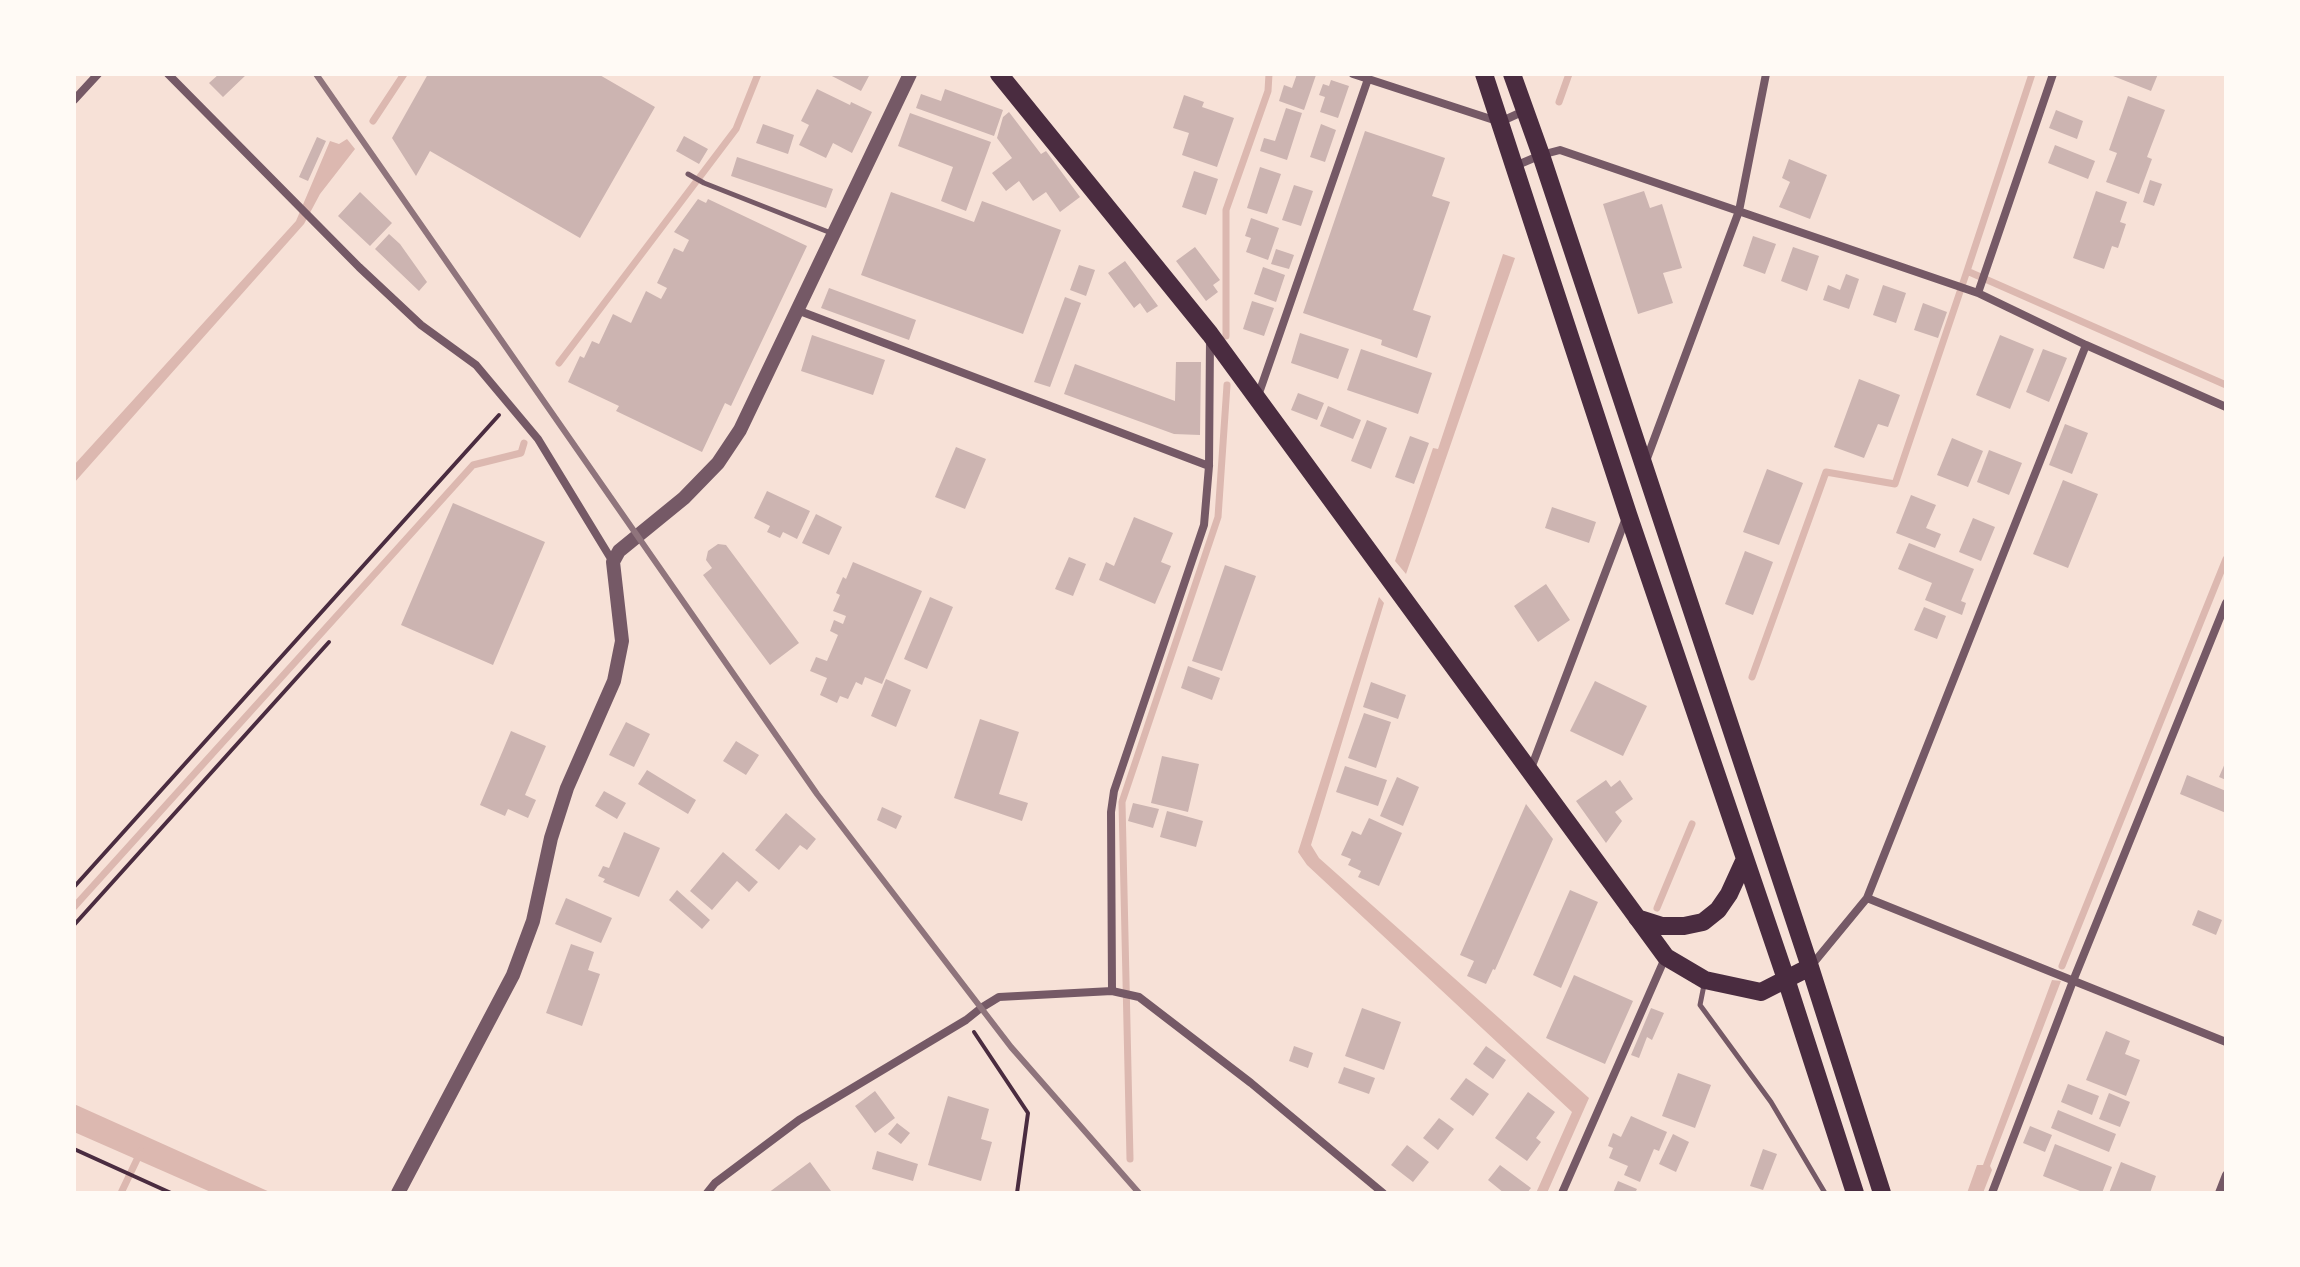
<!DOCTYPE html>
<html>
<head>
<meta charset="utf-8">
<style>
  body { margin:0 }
  #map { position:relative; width:2300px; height:1267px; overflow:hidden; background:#f7e1d7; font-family:"Fira Sans Condensed",sans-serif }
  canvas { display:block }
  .frame { position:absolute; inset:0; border:76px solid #fffaf5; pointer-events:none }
</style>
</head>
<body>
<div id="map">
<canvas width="2300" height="1267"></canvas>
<div class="frame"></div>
</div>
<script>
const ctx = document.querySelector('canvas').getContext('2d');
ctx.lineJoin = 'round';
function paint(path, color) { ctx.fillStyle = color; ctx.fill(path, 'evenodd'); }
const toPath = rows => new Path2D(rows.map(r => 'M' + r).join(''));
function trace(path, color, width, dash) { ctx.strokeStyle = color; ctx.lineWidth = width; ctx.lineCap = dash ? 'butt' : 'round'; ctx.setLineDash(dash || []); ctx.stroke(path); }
paint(toPath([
  [347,139,355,149,320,194,304,224,74,483,74,465,296,221,330,141,339,144],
  [1503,254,1515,258,1406,574,1395,561,1433,448,1438,449],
  [1379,597,1384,603,1311,845,1319,858,1589,1098,1547,1193,1536,1193,1572,1112,1307,865,1298,852],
  [2052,980,2061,981,1990,1166,1992,1170,1983,1193,1967,1193,1977,1165,1983,1165],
  [74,1104,272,1193,213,1193,74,1132]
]), '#dcb8b0');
trace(toPath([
  [2032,74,1967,271,2226,385],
  [1559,102,1569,74],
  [373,121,404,74],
  [1226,336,1226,210,1268,91,1269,74],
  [559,363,736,129,758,74],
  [1752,677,1826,472,1895,484,1967,271],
  [74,907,473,465,521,453,524,443],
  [1657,908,1692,824],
  [2062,966,2226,559],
  [1130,1159,1122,802,1218,517,1227,385],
  [121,1193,141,1151]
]), '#dcb8b0', 7);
paint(toPath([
  [219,74,247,74,223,97,209,83],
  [428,74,598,74,655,107,580,238,430,151,416,176,392,138],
  [828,74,870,74,861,91],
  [1297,74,1316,75,1304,110,1279,101,1284,85,1292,88],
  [2108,74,2158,74,2151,91],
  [1331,80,1349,86,1338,118,1320,112,1325,97,1319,95,1323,84,1329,86],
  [817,89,850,105,851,102,872,112,852,153,833,143,826,158,799,145,809,125,801,121],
  [945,89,1003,110,994,136,916,108,921,94,941,101],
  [1184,95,1204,102,1202,107,1234,118,1217,167,1182,155,1189,133,1173,128],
  [2128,96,2165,110,2147,157,2152,159,2139,194,2106,182,2117,153,2109,150],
  [1286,108,1302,113,1287,160,1260,151,1264,138,1275,141],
  [2056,110,2083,121,2077,139,2049,128],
  [1009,112,1041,154,1046,151,1080,197,1060,212,1046,192,1033,201,1019,181,1006,191,992,173,1012,158,997,138,1003,117],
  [910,113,991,142,966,211,941,201,953,167,898,146],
  [763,124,794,135,788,154,756,143],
  [1321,124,1336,130,1325,162,1310,157],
  [1365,131,1445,158,1432,196,1450,202,1413,310,1431,316,1417,358,1381,345,1382,340,1303,313],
  [684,136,708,149,699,164,676,151],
  [317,137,326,141,308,181,299,177],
  [2055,145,2095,161,2088,179,2048,163],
  [737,157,833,189,826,208,731,176],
  [1789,159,1827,175,1810,219,1779,207,1790,182,1782,178],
  [1260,167,1281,174,1267,214,1247,208],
  [1194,171,1218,179,1206,215,1182,207],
  [2150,180,2162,184,2154,206,2143,202],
  [1294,185,1313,191,1301,226,1282,220],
  [1644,191,1650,208,1662,204,1682,268,1663,273,1673,303,1638,314,1603,204],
  [2096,191,2127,202,2120,222,2126,224,2118,248,2112,246,2104,269,2073,258],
  [360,192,392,223,370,246,338,216],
  [891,192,974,222,982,201,1061,230,1023,334,861,275],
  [698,199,706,203,708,199,807,246,731,406,725,403,702,452,616,411,619,406,568,382,580,356,584,358,592,341,599,344,613,314,631,323,646,291,661,299,667,288,657,283,674,248,683,252,689,240,674,232],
  [1251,218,1279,228,1268,260,1246,252,1251,238,1245,236],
  [389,234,400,244,427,282,419,291,375,249],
  [1753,236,1776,244,1765,274,1743,266],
  [1195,247,1220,280,1213,285,1218,292,1206,301,1176,261],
  [1793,247,1819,256,1807,291,1781,281],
  [1276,249,1294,255,1289,269,1271,264],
  [1125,261,1158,306,1147,313,1140,303,1134,308,1108,273],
  [1079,265,1095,270,1086,296,1070,290],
  [1263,267,1285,275,1276,302,1254,294],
  [1846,274,1859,279,1849,309,1823,300,1828,285,1840,290],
  [1883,285,1906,293,1896,323,1873,315],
  [829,288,916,320,909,340,821,308],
  [1065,297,1081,303,1050,387,1034,382],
  [1252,301,1274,308,1264,336,1243,329],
  [1923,303,1947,312,1938,338,1914,330],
  [1300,333,1349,349,1338,379,1291,363],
  [812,335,885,360,873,395,801,371],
  [2000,335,2034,349,2010,409,1976,395],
  [1361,349,1432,373,1418,414,1347,390],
  [2043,349,2067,358,2049,402,2026,392],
  [1176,362,1201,362,1200,435,1174,434,1064,394,1075,364,1175,401],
  [1859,379,1900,395,1888,427,1878,424,1864,458,1834,447],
  [1298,393,1324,403,1317,420,1291,410],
  [1328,406,1361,420,1353,439,1320,426],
  [1367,420,1387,428,1371,469,1351,461],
  [2065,424,2088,433,2072,474,2049,465],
  [1410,436,1429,443,1414,484,1395,477],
  [1952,438,1983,451,1968,487,1937,475],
  [956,447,986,459,965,509,935,497],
  [1989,450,2022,463,2009,495,1977,482],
  [1767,469,1803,483,1779,545,1743,532],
  [2063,480,2098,494,2068,568,2033,554],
  [767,491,810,511,797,539,783,532,780,538,767,532,770,526,754,518],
  [1911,495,1936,505,1926,528,1941,534,1935,548,1896,533],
  [453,503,545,542,493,665,401,625],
  [1552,507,1596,522,1589,543,1545,528],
  [816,514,842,527,829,555,802,543],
  [1134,517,1173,533,1161,562,1171,566,1155,604,1099,580,1106,562,1114,566],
  [1973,518,1995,527,1981,561,1959,552],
  [1909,543,1974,569,1961,601,1966,603,1962,615,1925,600,1932,583,1898,569],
  [718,544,726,545,799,643,770,665,703,575,712,568,706,560,708,551],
  [1745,551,1773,562,1753,615,1725,604],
  [1069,557,1086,564,1073,596,1055,589],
  [853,562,922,591,882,684,865,677,862,685,856,682,848,699,840,696,837,703,820,695,827,678,810,671,816,657,827,661,838,635,830,631,834,620,843,624,846,616,833,611,840,595,836,593,843,577,846,579],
  [1225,565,1256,576,1222,671,1192,661],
  [1546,584,1570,620,1538,642,1514,606],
  [930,597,953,607,927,669,904,659],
  [1924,607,1946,616,1937,639,1914,630],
  [1188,666,1220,678,1212,700,1181,688],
  [886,679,911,690,896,727,871,716],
  [1595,681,1647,706,1623,756,1570,731],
  [1371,682,1406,695,1398,719,1363,707],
  [1364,713,1391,722,1376,768,1348,758],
  [980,719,1019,732,999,794,1028,803,1022,821,954,798],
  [626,722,650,734,634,767,609,755],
  [511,731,546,746,525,795,536,800,528,818,508,809,505,816,480,805],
  [736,741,759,755,746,775,723,761],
  [1162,756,1199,764,1188,812,1151,803],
  [2226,761,2226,780,2219,777],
  [1345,766,1387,780,1378,806,1336,792],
  [647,770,696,800,688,814,638,784],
  [2187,775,2226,791,2226,813,2180,794],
  [1397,777,1419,787,1403,826,1380,816],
  [1606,780,1611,787,1620,780,1633,799,1615,812,1622,821,1606,843,1576,801],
  [604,791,626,803,617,819,595,806],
  [1133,803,1159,809,1153,828,1128,821],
  [1526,804,1553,839,1495,970,1493,969,1486,984,1467,976,1474,961,1460,955],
  [882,807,902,816,896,829,877,820],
  [1167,811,1203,821,1196,847,1160,837],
  [786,813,816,839,807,850,800,845,779,870,755,850],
  [1369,818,1402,833,1379,886,1358,877,1361,871,1348,865,1351,859,1341,855,1352,831,1361,835],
  [624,832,660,848,639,897,603,882,605,879,598,876,603,866,609,868],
  [723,852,758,882,749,892,737,881,712,910,690,891],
  [677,890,710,920,702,929,669,900],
  [1570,890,1598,902,1561,988,1533,975],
  [566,898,612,918,601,943,555,924],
  [2198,910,2222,920,2216,935,2192,925],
  [571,944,594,952,588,970,600,974,582,1026,546,1013],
  [1574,975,1633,1001,1605,1064,1546,1038],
  [1362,1008,1401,1022,1384,1070,1345,1056],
  [1651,1008,1664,1013,1652,1040,1647,1037,1639,1058,1631,1055],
  [2106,1031,2130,1041,2125,1054,2140,1060,2126,1096,2086,1080],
  [1294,1046,1313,1053,1308,1068,1289,1061],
  [1486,1046,1506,1060,1493,1079,1473,1064],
  [1344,1067,1375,1078,1369,1094,1338,1083],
  [1678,1073,1711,1085,1695,1128,1662,1116],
  [1466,1078,1489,1094,1473,1116,1450,1099],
  [2068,1084,2099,1096,2092,1115,2061,1102],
  [875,1091,895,1118,875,1133,855,1106],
  [1528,1092,1555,1112,1536,1138,1541,1142,1527,1161,1495,1138],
  [2109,1093,2130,1102,2120,1127,2099,1119],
  [948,1096,989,1109,981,1139,992,1142,981,1181,928,1165],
  [2058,1110,2116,1134,2109,1152,2051,1128],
  [1631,1116,1667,1132,1659,1151,1654,1149,1640,1182,1624,1175,1628,1166,1609,1158,1613,1148,1608,1146,1613,1133,1621,1137],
  [1439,1118,1454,1129,1438,1150,1423,1138],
  [897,1123,910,1133,901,1144,888,1134],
  [2030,1126,2052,1135,2045,1152,2023,1143],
  [1673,1134,1689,1142,1676,1172,1659,1164],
  [2055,1144,2112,1167,2102,1193,2085,1193,2043,1176],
  [1407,1145,1429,1162,1413,1182,1391,1165],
  [1763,1149,1777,1154,1763,1190,1750,1186],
  [877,1151,918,1164,913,1181,872,1169],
  [810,1162,831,1191,827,1193,768,1193],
  [2121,1162,2156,1176,2150,1193,2109,1193],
  [1500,1165,1531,1188,1527,1193,1504,1193,1488,1180],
  [1618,1181,1637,1189,1635,1193,1613,1193]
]), '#ccb4b1');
trace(toPath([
  [74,887,499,415],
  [74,925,329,642],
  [974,1032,1028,1113,1017,1193],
  [74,1149,171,1193]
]), '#4a2c40', 4);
trace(toPath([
  [688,174,704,183,831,233],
  [1704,985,1700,1005,1771,1102,1825,1193]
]), '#755966', 5);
trace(toPath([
  [168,74,359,267,421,325,476,365,538,439,613,562],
  [1353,74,1500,122,1524,111],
  [74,100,98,74],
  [1515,166,1541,155,1560,150,1978,293,2086,345,2226,407],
  [1978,293,2053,74],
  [797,310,1209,466],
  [1258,396,1368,79],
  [1646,461,1739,211,1766,74],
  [1530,771,1626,518],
  [1867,898,2226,1042],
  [1811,966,1867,898,2086,345],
  [1112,991,1111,812,1114,791,1204,525,1209,466,1210,339],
  [707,1193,715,1183,799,1120,966,1020,981,1008,999,997,1112,991,1139,997,1251,1083,1383,1193],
  [1562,1193,1665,958],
  [1992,1193,2073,981,2226,603],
  [2219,1193,2226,1175]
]), '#755966', 8);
trace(toPath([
  [398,1193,513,975,533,921,551,838,567,788,614,681,622,641,613,562,619,551,684,498,718,463,740,430,910,74]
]), '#755966', 14);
trace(toPath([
  [999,74,1210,334,1666,957,1705,980,1761,992,1810,967],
  [1484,74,1628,514,1786,979,1855,1193],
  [1512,74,1541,155,1810,967,1882,1193],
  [1637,918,1662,926,1684,926,1703,922,1718,910,1729,894,1745,859]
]), '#4a2c40', 18);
trace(toPath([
  [316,74,817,794,1011,1047,1139,1193]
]), '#8f747c', 6);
</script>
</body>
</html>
